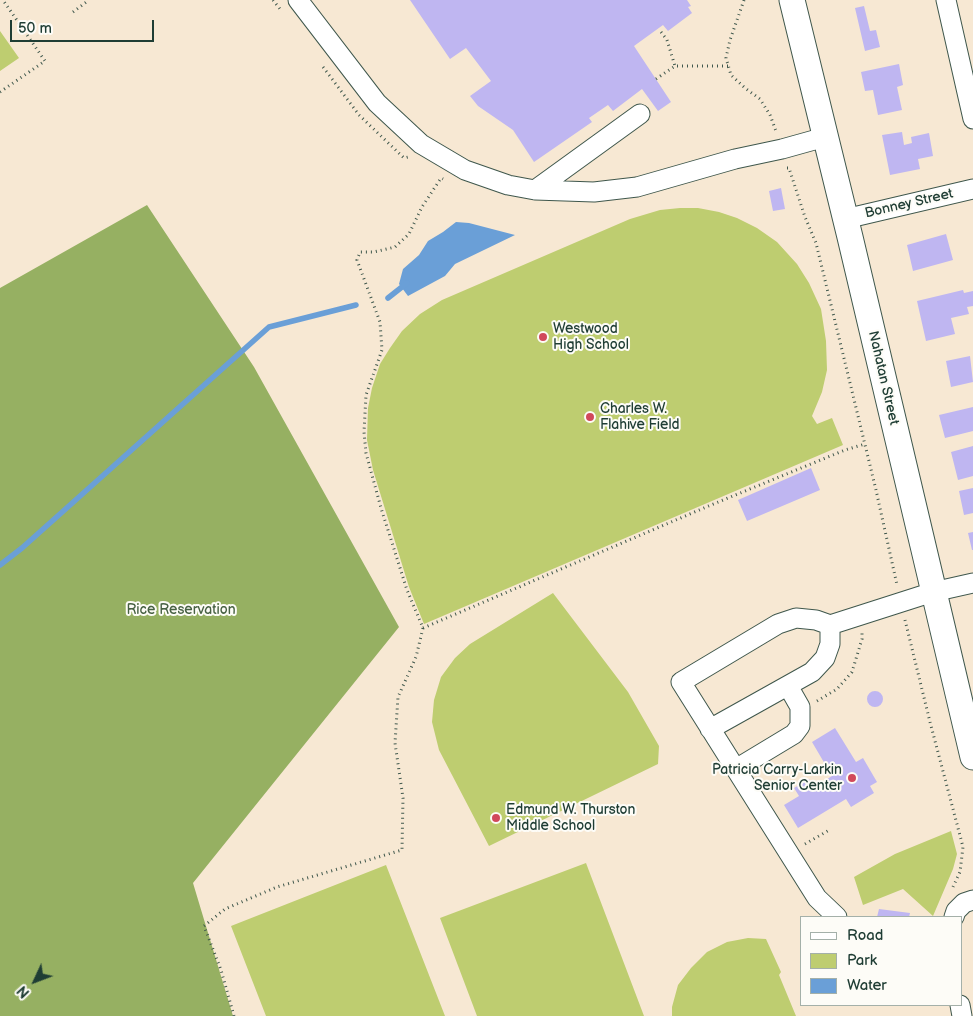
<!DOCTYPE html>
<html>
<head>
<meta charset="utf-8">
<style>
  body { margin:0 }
  #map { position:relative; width:973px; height:1016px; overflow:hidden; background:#f7e8d3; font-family:"Balsamiq Sans",sans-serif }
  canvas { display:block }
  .legend { position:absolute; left:800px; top:916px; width:162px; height:90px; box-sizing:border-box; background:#fdfcf7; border:1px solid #a4b0a9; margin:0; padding:6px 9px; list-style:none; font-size:15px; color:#1f3d34 }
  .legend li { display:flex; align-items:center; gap:10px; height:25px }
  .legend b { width:25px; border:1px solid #a4b0a9 }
  .north { position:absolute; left:10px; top:956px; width:50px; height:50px; -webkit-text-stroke:4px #fdfcf7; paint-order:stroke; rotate:227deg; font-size:14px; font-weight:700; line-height:20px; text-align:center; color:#1f3d34 }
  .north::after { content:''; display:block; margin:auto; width:18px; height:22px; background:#1f3d34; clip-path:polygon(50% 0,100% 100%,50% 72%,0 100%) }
  .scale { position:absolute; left:10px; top:20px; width:144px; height:22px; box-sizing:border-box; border:2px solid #1f3d34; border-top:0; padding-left:6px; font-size:15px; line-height:18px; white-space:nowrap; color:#1f3d34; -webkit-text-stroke:4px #fdfcf7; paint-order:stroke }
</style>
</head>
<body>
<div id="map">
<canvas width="973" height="1016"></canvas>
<ul class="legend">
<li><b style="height:6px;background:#fff"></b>Road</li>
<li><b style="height:14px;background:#becd70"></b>Park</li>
<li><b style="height:14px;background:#6a9fd7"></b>Water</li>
</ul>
<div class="north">N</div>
<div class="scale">50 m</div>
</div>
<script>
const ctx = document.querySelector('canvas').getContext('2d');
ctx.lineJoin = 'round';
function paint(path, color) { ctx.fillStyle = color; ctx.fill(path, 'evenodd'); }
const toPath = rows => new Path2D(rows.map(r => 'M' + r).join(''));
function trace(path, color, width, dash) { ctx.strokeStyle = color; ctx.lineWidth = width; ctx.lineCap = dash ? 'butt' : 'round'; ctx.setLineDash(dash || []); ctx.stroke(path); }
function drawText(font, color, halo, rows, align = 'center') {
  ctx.font = font + ' "Balsamiq Sans",sans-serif'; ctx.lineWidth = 4; ctx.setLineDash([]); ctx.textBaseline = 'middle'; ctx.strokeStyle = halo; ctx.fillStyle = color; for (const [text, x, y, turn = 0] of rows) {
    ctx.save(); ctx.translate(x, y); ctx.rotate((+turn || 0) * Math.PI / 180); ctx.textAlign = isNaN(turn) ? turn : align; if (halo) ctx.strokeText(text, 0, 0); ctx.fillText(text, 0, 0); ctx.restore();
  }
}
paint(toPath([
  [0,31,19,58,0,71],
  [680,208,698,208,719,212,737,218,757,228,777,242,797,264,809,283,821,309,826,341,827,370,822,392,812,416,817,424,832,418,843,445,424,624,409,587,373,470,367,440,368,408,372,388,380,364,390,348,402,331,420,314,442,300,630,219,660,210],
  [553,593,628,692,659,746,658,764,489,846,439,750,432,722,434,700,441,677,455,658,470,644],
  [951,831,957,854,953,869,933,916,903,889,863,905,854,877,895,854],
  [586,863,644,1016,477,1016,440,918],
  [386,865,445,1016,266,1016,231,926],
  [748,938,766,939,781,972,779,975,796,1016,672,1016,672,1007,678,985,691,968,707,952,727,942]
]), '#becd70');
paint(toPath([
  [147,205,254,367,399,627,193,883,233,1016,0,1016,0,288]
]), '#96b062');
paint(toPath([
  [456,222,469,223,515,235,455,264,445,276,408,296,399,284,403,269,419,255,428,241,443,232]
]), '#6a9fd7');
trace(toPath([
  [388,298,407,283],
  [0,565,22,548,269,327,356,305]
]), '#6a9fd7', 5.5);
paint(toPath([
  [410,0,687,0,691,6,688,7,692,13,668,31,663,25,634,46,671,102,658,111,642,89,613,111,608,105,589,118,592,122,534,162,513,130,478,106,470,96,491,81,466,48,450,59],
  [864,6,870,31,876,30,880,47,865,51,855,8],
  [899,64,903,85,897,87,902,110,878,115,873,90,865,91,861,72],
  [902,132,904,145,912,143,911,137,929,133,933,156,918,159,920,169,890,175,882,135],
  [781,188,785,209,773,211,769,191],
  [946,234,953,260,913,271,907,245],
  [963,290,964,293,973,291,973,306,967,307,969,314,951,318,955,334,926,341,917,301],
  [970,356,973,382,951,387,946,361],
  [973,407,973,431,945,438,939,415],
  [973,446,973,476,958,480,951,452],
  [811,468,820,490,747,521,738,500],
  [973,488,973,513,964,515,959,491],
  [973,532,973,550,972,550,968,533],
  '867 699a8 8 0 1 1 16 0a8 8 0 1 1-16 0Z',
  [835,728,856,762,863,758,877,782,870,786,874,793,851,807,846,799,798,828,784,805,799,796,794,788,809,779,814,787,832,776,812,742],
  [879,909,910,913,909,917,877,917]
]), '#bfb6f1');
const minor = toPath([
  [298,0,377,103,421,144,465,170,508,185,535,190,594,192,637,187,735,159,782,149,825,137],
  [946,0,973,119],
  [535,190,640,114],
  [845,219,973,189],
  [710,729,812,672,825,658,830,644,830,625],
  [736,769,794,734,800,726,800,707,788,686],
  [837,917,817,898,681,682,778,624,796,618,816,620,830,625,933,592,973,583],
  [954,917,956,911,964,903,973,900],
  [960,1005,962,1016]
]);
const major = toPath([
  [792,0,850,237,973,757]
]);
trace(minor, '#3f574c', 21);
trace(major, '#3f574c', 27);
trace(toPath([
  [273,0,280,9],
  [744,0,730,40,726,58,731,75,745,88,760,99,770,115,776,131],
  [73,12,89,0],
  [661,32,667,40,675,66],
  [323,67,359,115,404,158,408,157],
  [656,79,675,66,729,66],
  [0,92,45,61,3,0],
  [787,168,789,168,805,217,816,243,876,490,897,585],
  [905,620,930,722,963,847,960,872,952,889],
  [423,628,711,505,845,450,865,444],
  [817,701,837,689,852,672,862,639,862,633],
  [805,844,831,829],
  [234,1016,221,970,204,926,225,909,277,887,402,850,403,798,395,743,398,697,416,657,423,628,407,590,381,508,366,453,364,432,366,395,382,350,380,322,357,260,360,252,374,252,395,247,409,234,422,207,441,178,443,179]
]), '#3f574c', 3, [1, 4]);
trace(minor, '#fff', 19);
trace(major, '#fff', 25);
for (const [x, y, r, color] of [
  [543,337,5,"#d1495b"],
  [590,417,5,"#d1495b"],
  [852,778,5,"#d1495b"],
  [496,818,5,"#d1495b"]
]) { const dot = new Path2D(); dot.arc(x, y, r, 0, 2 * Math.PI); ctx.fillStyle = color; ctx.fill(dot); trace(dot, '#fdfcf7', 2); }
drawText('14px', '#1f3d34', '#fdfcf7', [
  ["Bonney Street",909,204,-13],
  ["Nahatan Street",883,378,77]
]);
drawText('14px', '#1f3d34', '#fdfcf7', [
  ["Westwood",553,329],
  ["High School",553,345],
  ["Charles W.",600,409],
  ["Flahive Field",600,425],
  ["Patricia Carry-Larkin",842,770,"right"],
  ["Senior Center",842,786,"right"],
  ["Edmund W. Thurston",506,810],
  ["Middle School",506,826]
], 'left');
drawText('14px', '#476143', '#fdfcf7', [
  ["Rice Reservation",181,610]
]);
</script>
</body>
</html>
